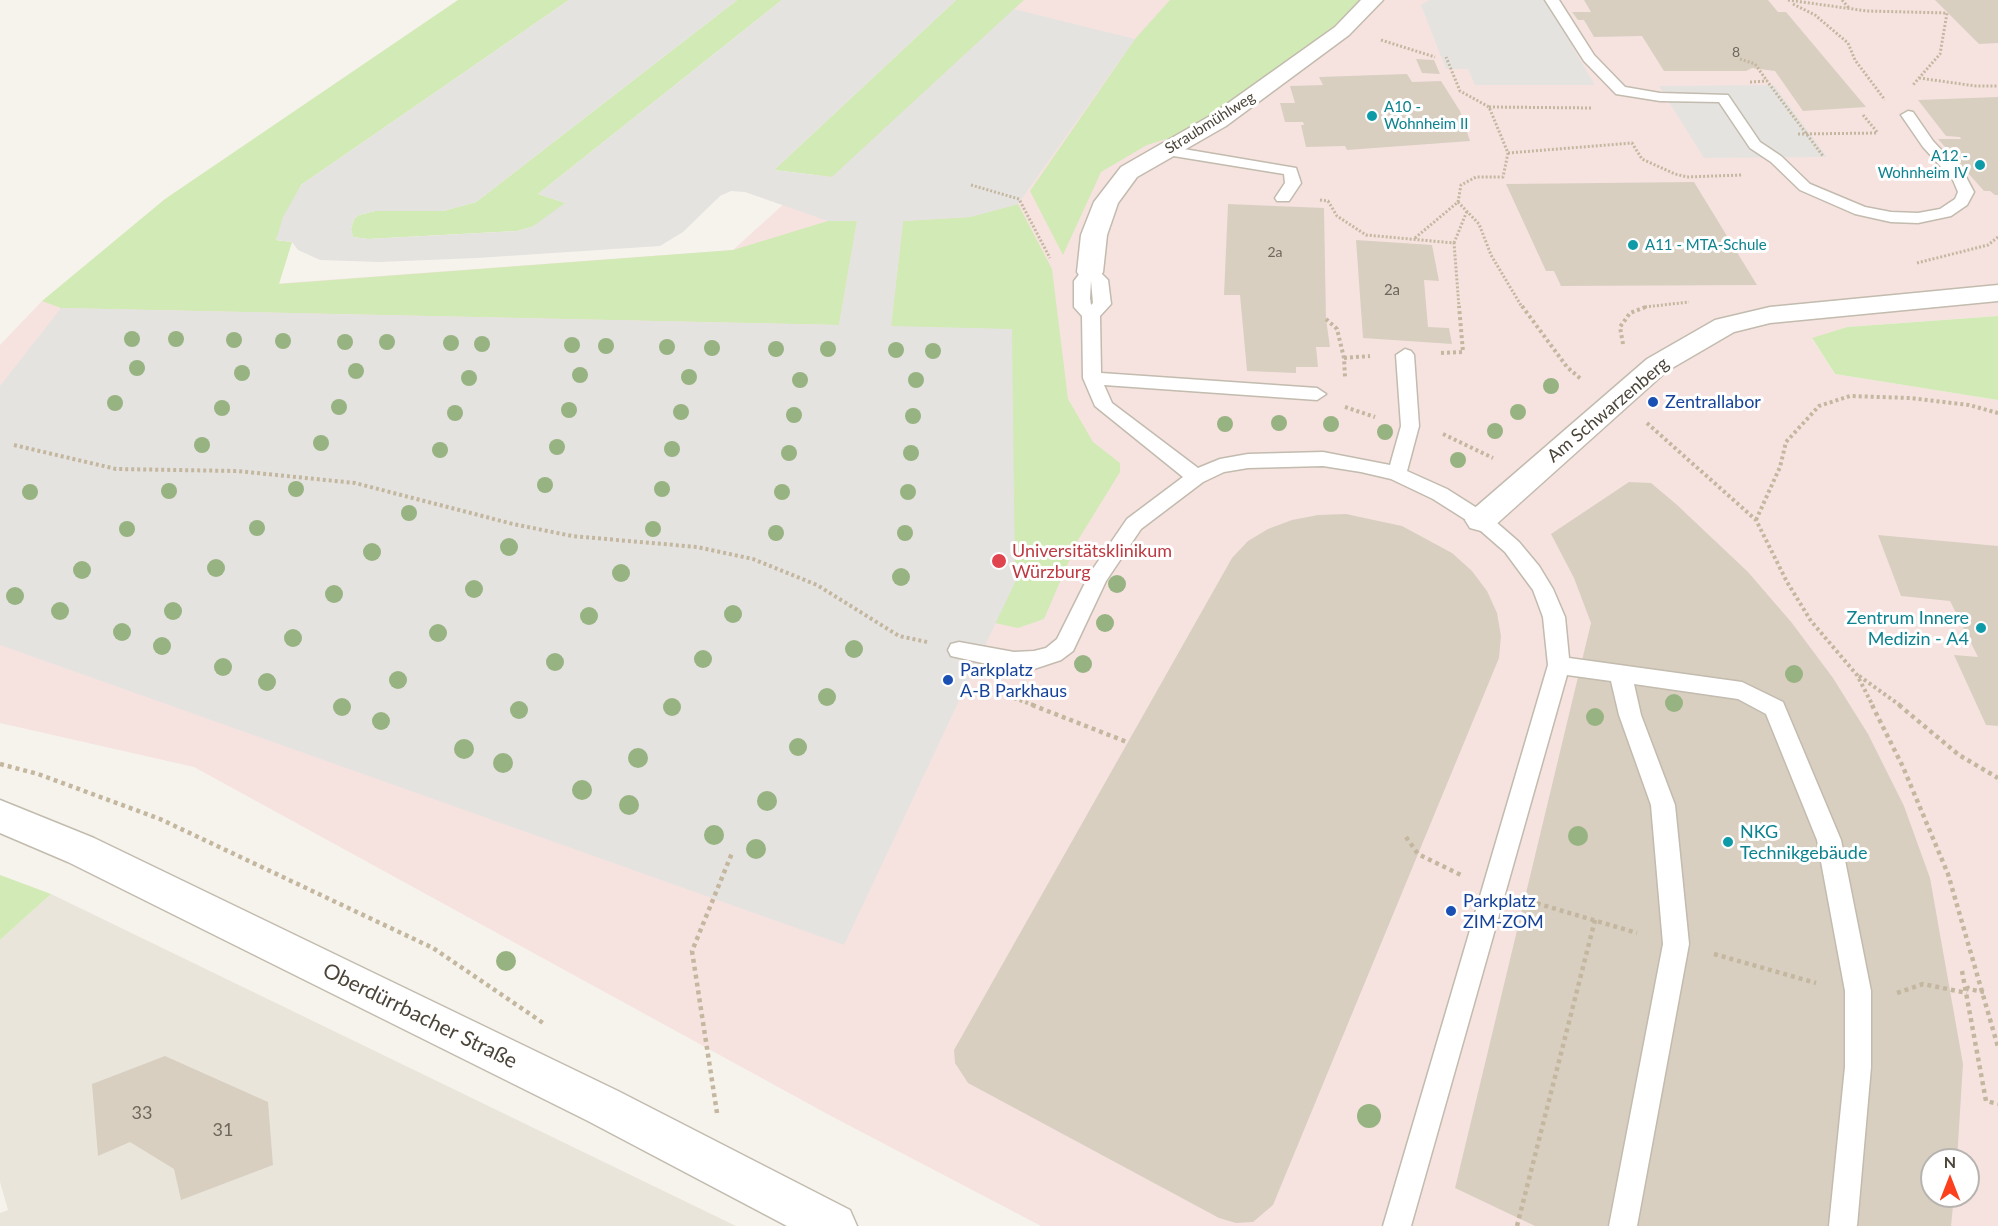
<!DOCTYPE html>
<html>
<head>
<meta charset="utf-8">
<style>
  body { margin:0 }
  #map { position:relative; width:1998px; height:1226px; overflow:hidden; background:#f6f3ec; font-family:Lato,sans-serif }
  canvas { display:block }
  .north { position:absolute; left:1920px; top:1148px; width:60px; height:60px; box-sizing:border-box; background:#fff; border:2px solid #b7b4b0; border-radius:50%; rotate:0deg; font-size:16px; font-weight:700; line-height:24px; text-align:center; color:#4b4439 }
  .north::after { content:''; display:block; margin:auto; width:21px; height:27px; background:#fc3f1d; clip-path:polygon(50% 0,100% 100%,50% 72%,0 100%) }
</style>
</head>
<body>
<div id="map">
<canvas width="1998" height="1226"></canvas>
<div class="north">N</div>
</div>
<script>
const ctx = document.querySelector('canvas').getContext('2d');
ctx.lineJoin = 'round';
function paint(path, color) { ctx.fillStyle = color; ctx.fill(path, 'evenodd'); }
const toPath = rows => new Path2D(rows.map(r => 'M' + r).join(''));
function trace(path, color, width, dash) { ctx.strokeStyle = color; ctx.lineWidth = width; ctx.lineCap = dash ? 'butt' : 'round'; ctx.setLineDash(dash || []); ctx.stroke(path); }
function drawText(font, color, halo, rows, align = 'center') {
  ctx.font = font + ' Lato,sans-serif'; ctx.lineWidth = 6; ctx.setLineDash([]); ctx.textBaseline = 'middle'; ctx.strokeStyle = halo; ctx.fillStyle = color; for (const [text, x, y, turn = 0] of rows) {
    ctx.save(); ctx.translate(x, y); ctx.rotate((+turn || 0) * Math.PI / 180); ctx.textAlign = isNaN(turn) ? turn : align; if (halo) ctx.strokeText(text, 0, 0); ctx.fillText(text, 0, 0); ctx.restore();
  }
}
paint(toPath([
  [51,894,736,1226,0,1226,0,1213,8,1210,0,1182,0,940]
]), '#eae5da');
paint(toPath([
  [1009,0,1998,0,1998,316,1847,327,1812,339,1835,374,1998,400,1998,1226,1041,1226,831,1116,194,767,0,723,0,345,42,301,733,250],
  [1932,1160,1968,1160,1968,1196,1932,1196]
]), '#f6e3e0');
paint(toPath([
  [458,0,569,0,301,185,276,240,292,242,279,284,733,250,828,221,857,221,839,325,61,308,42,301,165,199],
  [737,0,782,0,538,194,566,203,553,215,532,227,517,231,368,239,353,237,351,229,354,219,359,215,375,211,443,211,476,202],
  [956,0,1024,0,832,177,774,170],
  [1170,0,1361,0,1344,18,1243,95,1179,135,1147,145,1101,172,1063,255,1030,191,1135,39],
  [1018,204,1052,269,1068,399,1093,442,1120,463,1120,472,1078,540,1044,619,1018,628,995,623,1015,582,891,326,903,221,970,217],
  [1998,316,1998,400,1835,374,1812,338,1847,327],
  [0,875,51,894,0,940]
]), '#d2eab5');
paint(toPath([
  [569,0,737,0,476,202,443,211,375,211,359,215,354,219,351,229,353,237,368,239,517,231,532,227,565,203,538,194,782,0,956,0,774,170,832,177,1014,9,1135,39,1018,204,970,217,903,221,891,326,1012,329,1015,582,844,945,0,645,0,386,61,308,839,325,857,221,828,221,745,192,731,191,720,196,683,232,660,246,477,258,379,262,320,260,298,250,292,242,276,240,283,217,301,185],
  [1429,0,1545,0,1595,85,1475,85,1468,69,1446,69,1421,5],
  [1774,85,1827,157,1704,158,1659,86]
]), '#e5e3e0');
paint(toPath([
  [1584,0,1768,0,1778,12,1786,12,1866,107,1803,111,1775,71,1752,68,1746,71,1664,71,1642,36,1594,37,1584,20,1578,20,1572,12,1591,12],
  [1935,0,1998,0,1998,43,1979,44],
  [1416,59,1434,60,1440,74,1422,73],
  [1407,74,1412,82,1441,81,1460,111,1470,141,1347,150,1345,146,1306,147,1301,125,1304,125,1303,122,1285,122,1280,103,1295,103,1290,86,1323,85,1319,77],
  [1998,97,1998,195,1995,195,1990,191,1984,191,1938,139,1961,139,1960,137,1946,136,1918,100],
  [1694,182,1757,285,1561,286,1554,271,1546,271,1506,184],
  [1228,204,1324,208,1326,319,1330,347,1316,347,1318,367,1296,367,1296,373,1247,371,1240,295,1224,295],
  [1356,240,1432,245,1439,281,1424,280,1428,327,1449,328,1452,344,1363,338],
  [1629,482,1651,483,1676,504,1748,572,1792,623,1833,678,1868,734,1904,806,1930,878,1963,1064,1957,1160,1932,1160,1932,1196,1954,1196,1951,1226,1535,1226,1455,1188,1591,623,1574,578,1551,534],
  [1346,514,1402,526,1452,553,1472,571,1487,591,1497,613,1501,636,1499,658,1273,1205,1253,1222,1236,1223,1219,1218,968,1083,955,1063,954,1050,1232,558,1248,541,1268,529,1292,520,1318,515],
  [1878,535,1998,546,1998,726,1986,725,1954,655,1978,657,1950,601,1901,596],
  [165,1056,268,1102,273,1165,181,1200,174,1169,130,1142,98,1156,92,1084]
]), '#d8cfc1');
const service = toPath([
  [1545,0,1559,0,1594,55,1625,87,1660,93,1728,95,1760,142,1781,156,1810,184,1865,207,1891,212,1918,213,1940,209,1955,199,1958,192,1953,180,1923,147,1901,115,1908,111,1913,112,1933,141,1965,175,1974,192,1967,205,1951,216,1918,223,1891,222,1855,214,1800,190,1771,162,1750,148,1719,102,1660,101,1616,94,1584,61,1545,0],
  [1166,146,1296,168,1301,183,1289,201,1277,201,1275,198,1285,183,1284,174,1161,154,1158,151,1166,146],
  [1090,267,1096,268,1108,280,1111,304,1100,316,1101,373,1317,388,1326,394,1317,400,1104,385,1112,403,1198,468,1220,459,1248,454,1323,452,1390,465,1401,426,1396,355,1405,349,1411,351,1414,355,1419,426,1407,471,1447,489,1488,515,1519,542,1539,566,1553,589,1565,617,1569,658,1742,682,1783,702,1841,840,1871,991,1871,1067,1857,1226,1829,1226,1845,1067,1845,991,1817,840,1766,714,1738,699,1634,684,1641,715,1675,805,1689,944,1637,1226,1609,1226,1663,944,1651,805,1619,715,1611,681,1567,675,1411,1226,1383,1226,1548,665,1543,617,1533,590,1505,552,1474,525,1433,499,1391,479,1361,472,1323,466,1248,468,1224,472,1203,482,1141,529,1106,581,1073,651,1061,660,1034,669,1014,670,951,656,948,650,951,644,959,642,1014,652,1034,651,1046,648,1057,639,1090,573,1127,519,1183,477,1095,406,1083,378,1082,316,1074,307,1074,281,1084,268,1090,267],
  [1091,281,1093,303,1091,305,1090,298,1091,281]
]);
const minor = toPath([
  [1361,0,1383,0,1349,35,1226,126,1137,177,1118,203,1107,235,1103,272,1099,278,1090,280,1081,278,1077,272,1081,235,1094,202,1121,167,1210,116,1335,27,1361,0],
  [1998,285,1998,301,1770,323,1734,332,1667,371,1492,528,1481,531,1470,528,1465,520,1470,512,1647,359,1715,320,1770,307,1998,285]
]);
const tertiary = toPath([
  [0,800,94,838,618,1091,850,1210,857,1226,787,1226,588,1121,68,862,0,833,0,800]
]);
trace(service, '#c2bbae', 3);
trace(minor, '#c2bbae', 3);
trace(tertiary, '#c2bbae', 3);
trace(toPath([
  [1788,0,1867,11,1947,13,1940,54,1913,85],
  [1842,0,1849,8],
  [1793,4,1815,15,1848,43,1855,60,1885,100],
  [1381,40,1435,57],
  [1740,59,1755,64,1767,81],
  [1919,78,1976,86,1998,86],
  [1750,82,1767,81,1823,156],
  [1489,107,1592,108],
  [1863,115,1878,133],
  [1798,134,1878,133],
  [1508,153,1632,143,1642,159,1675,174,1687,177,1742,175],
  [971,185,1019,199,1050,258],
  [1320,200,1328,201,1337,216,1366,235,1454,243,1459,307],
  [1458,202,1479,224,1491,255,1522,307],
  [1415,238,1458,202,1461,185,1476,177,1503,177,1508,153,1489,107,1460,91,1446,57],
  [1454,243,1467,211],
  [1917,263,1988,245,1998,237],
  [1645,307,1689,302]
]), '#c4b79f', 3, [2, 2]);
trace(toPath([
  [1522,306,1567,367,1582,380],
  [1326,319,1337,329,1344,358,1345,377],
  [1623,344,1620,327,1630,313,1648,306],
  [1441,353,1463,352,1459,306],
  [1344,358,1370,356],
  [1345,407,1375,417],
  [1647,423,1756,520,1787,582,1811,621,1857,675,1873,706],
  [1443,434,1493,458],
  [14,445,116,469,237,471,355,483,513,524,572,536,697,547,753,559,817,585,899,636,927,642],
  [1756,520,1780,467,1786,442,1819,406,1850,396,1910,398,1969,405,1998,413],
  [1859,676,1901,706],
  [1014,698,1036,706]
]), '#c4b79f', 4, [3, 3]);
trace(toPath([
  [1032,705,1127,742],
  [1872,705,1903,767,1948,874,1998,1047],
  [1899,705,1959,755,1998,778],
  [0,764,38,774,160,819,433,948,546,1025],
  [1406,837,1418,854,1461,875],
  [1529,901,1637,933],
  [1714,954,1816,983],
  [1962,971,1986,1101,1998,1104],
  [1967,986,1968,989,1984,992],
  [1897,993,1923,984,1967,993],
  [717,1113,692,951,732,853],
  [1517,1226,1595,920]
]), '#c4b79f', 4.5, [4, 4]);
paint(service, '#fff');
paint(minor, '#fff');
paint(tertiary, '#fff');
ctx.fillStyle = '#97b381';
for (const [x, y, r] of [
  [132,339,8],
  [176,339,8],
  [234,340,8],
  [283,341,8],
  [345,342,8],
  [387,342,8],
  [451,343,8],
  [482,344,8],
  [572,345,8],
  [606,346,8],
  [667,347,8],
  [712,348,8],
  [776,349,8],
  [828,349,8],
  [896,350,8],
  [933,351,8],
  [137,368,8],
  [356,371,8],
  [242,373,8],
  [580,375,8],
  [689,377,8],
  [469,378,8],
  [800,380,8],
  [916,380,8],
  [1551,386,8],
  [115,403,8],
  [339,407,8],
  [222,408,8],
  [569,410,8],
  [681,412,8],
  [1518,412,8],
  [455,413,8],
  [794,415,8],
  [913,416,8],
  [1279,423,8],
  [1225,424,8],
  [1331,424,8],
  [1495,431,8],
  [1385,432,8],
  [321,443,8],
  [202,445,8],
  [557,447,8],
  [672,449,8],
  [440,450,8],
  [789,453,8],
  [911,453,8],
  [1458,460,8],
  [545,485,8],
  [296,489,8],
  [662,489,8],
  [169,491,8],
  [30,492,8],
  [782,492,8],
  [908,492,8],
  [409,513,8],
  [257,528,8],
  [127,529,8],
  [653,529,8],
  [776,533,8],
  [905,533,8],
  [509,547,9],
  [372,552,9],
  [216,568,9],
  [82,570,9],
  [621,573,9],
  [901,577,9],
  [1117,584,9],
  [474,589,9],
  [334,594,9],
  [15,596,9],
  [60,611,9],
  [173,611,9],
  [733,614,9],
  [589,616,9],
  [1105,623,9],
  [122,632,9],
  [438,633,9],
  [293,638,9],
  [162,646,9],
  [854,649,9],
  [703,659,9],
  [555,662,9],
  [1083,664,9],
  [223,667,9],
  [1794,674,9],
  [398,680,9],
  [267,682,9],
  [827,697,9],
  [1674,703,9],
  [342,707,9],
  [672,707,9],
  [519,710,9],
  [1595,717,9],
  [381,721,9],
  [798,747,9],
  [464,749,10],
  [638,758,10],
  [503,763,10],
  [582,790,10],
  [767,801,10],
  [629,805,10],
  [714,835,10],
  [1578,836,10],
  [756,849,10],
  [506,961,10],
  [1369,1116,12]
]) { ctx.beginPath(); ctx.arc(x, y, r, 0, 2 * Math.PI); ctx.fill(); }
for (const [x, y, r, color] of [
  [1372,116,6,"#0f9aa8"],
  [1980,165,6,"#0f9aa8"],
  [1633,245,6,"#0f9aa8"],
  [1653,402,6,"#1a4fb4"],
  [999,561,8,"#e0444e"],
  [1981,628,6,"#0f9aa8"],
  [948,680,6,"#1a4fb4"],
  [1728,842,6,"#0f9aa8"],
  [1451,911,6,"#1a4fb4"]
]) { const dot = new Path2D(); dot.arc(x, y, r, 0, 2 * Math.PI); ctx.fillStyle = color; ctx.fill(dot); trace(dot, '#fff', 2); }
drawText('14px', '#6e675b', null, [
  ["8",1736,52],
  ["2a",1275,252]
]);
drawText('15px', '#0d838f', '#fff', [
  ["A10 -",1384,107],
  ["Wohnheim II",1384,124],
  ["A12 -",1968,156,"right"],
  ["Wohnheim IV",1968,173,"right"],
  ["A11 - MTA-Schule",1645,245]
], 'left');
drawText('15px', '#4b4439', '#fff', [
  ["Straubmühlweg",1210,123,-32]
]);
drawText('15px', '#6e675b', null, [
  ["2a",1392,290]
]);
drawText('18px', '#164399', '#fff', [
  ["Zentrallabor",1665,402],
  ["Parkplatz",960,670],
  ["A-B Parkhaus",960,691],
  ["Parkplatz",1463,901],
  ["ZIM-ZOM",1463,922]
], 'left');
drawText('18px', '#4b4439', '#fff', [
  ["Am Schwarzenberg",1608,410,-40]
]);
drawText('18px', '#be3a42', '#fff', [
  ["Universitätsklinikum",1012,551],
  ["Würzburg",1012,572]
], 'left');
drawText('18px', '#0d838f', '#fff', [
  ["Zentrum Innere",1969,618],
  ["Medizin - A4",1969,639],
  ["NKG",1740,832,"left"],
  ["Technikgebäude",1740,853,"left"]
], 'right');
drawText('18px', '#6e675b', null, [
  ["33",142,1113],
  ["31",223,1130]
]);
drawText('21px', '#4b4439', '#fff', [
  ["Oberdürrbacher Straße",420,1016,26]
]);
</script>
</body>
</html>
